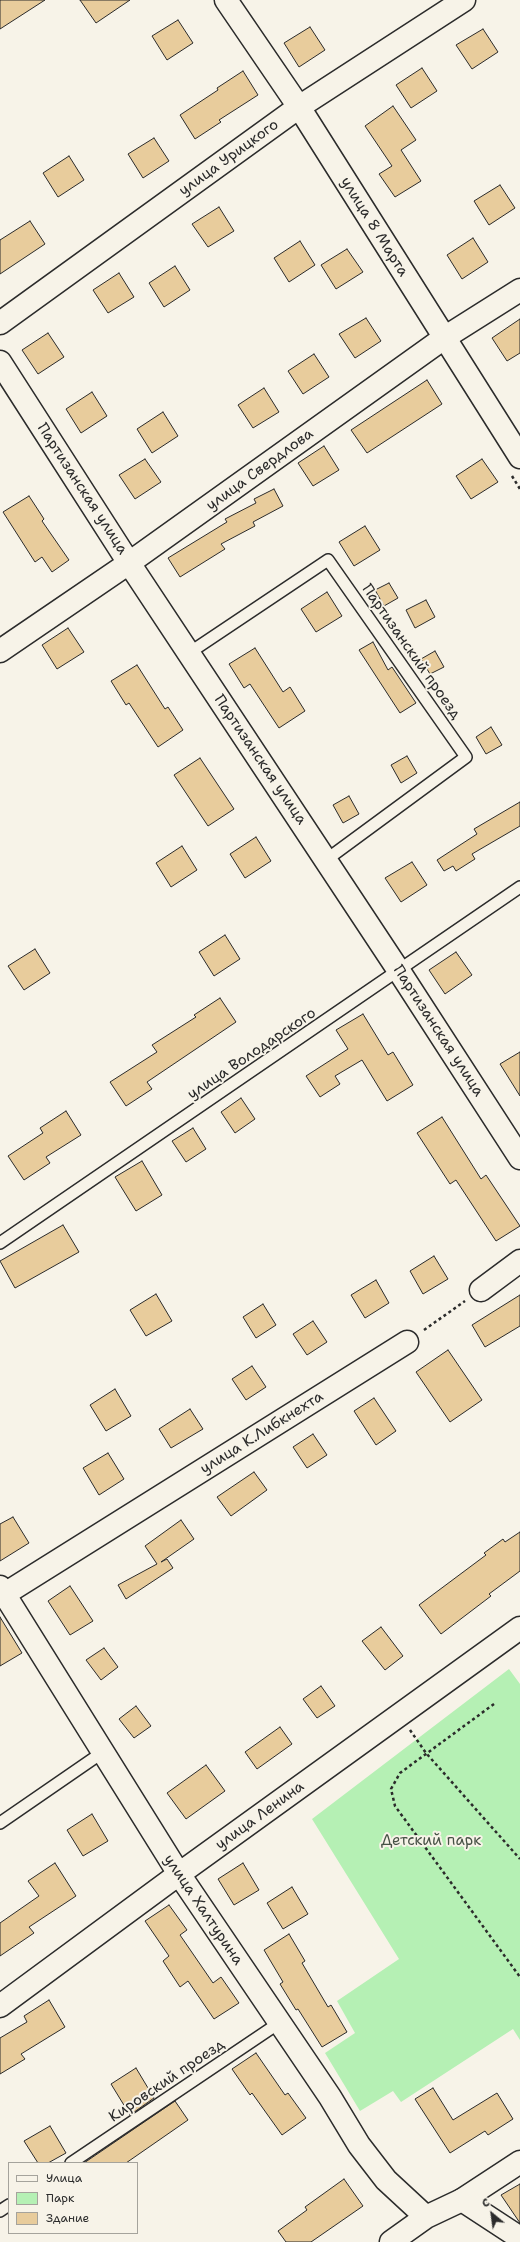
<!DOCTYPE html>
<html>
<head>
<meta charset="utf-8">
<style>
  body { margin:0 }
  #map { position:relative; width:520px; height:2242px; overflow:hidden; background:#f7f3e8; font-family:"Shantell Sans",sans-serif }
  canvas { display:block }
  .legend { position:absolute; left:8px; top:2162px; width:130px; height:72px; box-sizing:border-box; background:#f7f3e8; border:1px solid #a5a39c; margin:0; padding:5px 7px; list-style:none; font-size:12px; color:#2b2b2b }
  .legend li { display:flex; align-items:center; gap:8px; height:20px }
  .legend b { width:20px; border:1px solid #a5a39c }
  .north { position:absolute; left:472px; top:2194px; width:40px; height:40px; -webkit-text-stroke:3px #f7f3e8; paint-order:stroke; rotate:331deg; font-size:11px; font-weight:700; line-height:16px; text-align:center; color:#2b2b2b }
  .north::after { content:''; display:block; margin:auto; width:14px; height:18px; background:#2b2b2b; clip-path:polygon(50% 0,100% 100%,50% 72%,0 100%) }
</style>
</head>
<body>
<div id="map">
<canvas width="520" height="2242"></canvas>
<ul class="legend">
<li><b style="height:5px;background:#f7f3e8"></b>Улица</li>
<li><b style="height:11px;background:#b5f0b4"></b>Парк</li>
<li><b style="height:11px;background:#e8cc9c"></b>Здание</li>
</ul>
<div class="north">С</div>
</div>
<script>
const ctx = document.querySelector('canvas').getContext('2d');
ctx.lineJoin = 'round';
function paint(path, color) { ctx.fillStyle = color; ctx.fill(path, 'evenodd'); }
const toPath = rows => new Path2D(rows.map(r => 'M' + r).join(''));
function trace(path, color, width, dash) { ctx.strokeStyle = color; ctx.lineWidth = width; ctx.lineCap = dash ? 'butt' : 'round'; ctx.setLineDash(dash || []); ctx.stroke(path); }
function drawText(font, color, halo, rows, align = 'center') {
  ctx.font = font + ' "Shantell Sans",sans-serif'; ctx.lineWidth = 4; ctx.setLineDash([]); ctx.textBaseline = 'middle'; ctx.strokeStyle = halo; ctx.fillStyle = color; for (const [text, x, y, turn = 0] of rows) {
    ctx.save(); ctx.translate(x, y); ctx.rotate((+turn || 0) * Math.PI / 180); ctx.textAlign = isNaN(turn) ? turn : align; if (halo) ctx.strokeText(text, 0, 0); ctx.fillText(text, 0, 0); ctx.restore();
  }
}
paint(toPath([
  [509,1669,520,1684,520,2040,513,2029,401,2102,393,2091,360,2111,325,2053,355,2033,337,2001,399,1959,312,1819]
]), '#b5f0b4');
const building = toPath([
  [0,0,45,0,0,29,0,0],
  [80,0,130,0,96,23,80,0],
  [178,20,193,43,167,60,152,36,178,20],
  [310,27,325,50,299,67,284,43,310,27],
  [483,29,498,52,472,69,456,45,483,29],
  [422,68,437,91,411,108,396,85,422,68],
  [243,71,258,95,219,120,221,122,195,139,180,115,218,90,217,88,243,71],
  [393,106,416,140,401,150,421,181,395,197,379,174,392,166,365,126,393,106],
  [154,138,169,161,143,178,128,154,154,138],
  [69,156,84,180,58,197,43,173,69,156],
  [500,185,515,208,489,225,474,201,500,185],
  [219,207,234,231,208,247,192,224,219,207],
  [30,221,45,244,0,274,0,240,30,221],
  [473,238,488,262,462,279,447,255,473,238],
  [300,241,315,265,289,282,274,258,300,241],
  [347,249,363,272,336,289,321,265,347,249],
  [175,266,190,290,164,307,149,283,175,266],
  [119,273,134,297,108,313,93,290,119,273],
  [366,318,381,341,355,358,339,334,366,318],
  [520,319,520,353,507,361,492,338,520,319],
  [48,333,64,357,38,374,22,350,48,333],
  [314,354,329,377,303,394,288,371,314,354],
  [427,380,442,404,367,453,351,430,427,380],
  [264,388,279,412,253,428,238,405,264,388],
  [92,392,107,416,81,433,66,409,92,392],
  [163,412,178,436,152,453,137,429,163,412],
  [324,446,339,470,313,486,298,463,324,446],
  [145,459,161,482,135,499,119,475,145,459],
  [482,459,498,482,471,499,456,476,482,459],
  [274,489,283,506,253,522,255,526,221,544,225,549,180,577,168,558,227,522,225,519,256,503,254,499,274,489],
  [29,496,44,519,42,521,69,560,52,572,42,557,35,562,3,512,29,496],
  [365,526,380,550,354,566,339,542,365,526],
  [389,583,398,598,384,606,375,590,389,583],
  [327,592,342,616,316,632,301,609,327,592],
  [426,600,435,617,415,628,406,610,426,600],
  [68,628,84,652,57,669,42,645,68,628],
  [373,642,388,670,392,667,416,703,400,713,359,650,373,642],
  [255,648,283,692,290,687,305,711,279,728,250,684,244,688,229,664,255,648],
  [435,651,444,667,430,674,421,659,435,651],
  [137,665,165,709,168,707,183,730,158,747,129,703,126,705,111,681,137,665],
  [491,727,502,745,486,754,476,737,491,727],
  [407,756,417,773,401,783,391,765,407,756],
  [200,758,234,809,208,826,174,775,200,758],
  [349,796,359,814,343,823,333,805,349,796],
  [520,802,520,826,472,854,475,859,456,871,453,866,444,871,437,860,477,834,474,829,520,802],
  [256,837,271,861,245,878,230,854,256,837],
  [182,846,197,870,171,887,156,863,182,846],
  [412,862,427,885,401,902,385,878,412,862],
  [225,935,240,959,214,976,199,952,225,935],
  [35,949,50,973,24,990,8,966,35,949],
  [456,952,472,975,445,994,429,970,456,952],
  [220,998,236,1022,147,1082,152,1089,126,1106,110,1082,157,1052,152,1045,196,1017,194,1015,220,998],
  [363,1014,388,1055,393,1052,413,1085,387,1101,362,1060,335,1076,340,1084,320,1097,306,1076,348,1049,336,1030,363,1014],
  [520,1052,520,1096,500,1064,520,1052],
  [241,1098,255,1119,235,1133,221,1112,241,1098],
  [66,1111,81,1135,46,1157,50,1163,24,1180,8,1156,43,1133,40,1128,66,1111],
  [442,1117,481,1179,486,1175,520,1226,496,1241,456,1180,450,1184,417,1133,442,1117],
  [193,1128,206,1149,186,1162,172,1141,193,1128],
  [142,1161,162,1195,136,1211,115,1177,142,1161],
  [63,1225,79,1252,15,1288,0,1261,63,1225],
  [434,1256,448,1279,423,1294,410,1271,434,1256],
  [376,1280,389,1303,365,1318,351,1295,376,1280],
  [156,1294,172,1321,146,1336,130,1310,156,1294],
  [520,1295,520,1326,485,1347,472,1325,520,1295],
  [263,1304,276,1325,256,1338,243,1317,263,1304],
  [313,1321,327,1342,307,1355,293,1334,313,1321],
  [448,1350,482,1400,450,1422,416,1372,448,1350],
  [252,1366,266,1387,246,1400,232,1379,252,1366],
  [115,1389,131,1416,106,1431,90,1405,115,1389],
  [374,1398,396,1431,376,1445,354,1411,374,1398],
  [190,1409,203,1429,171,1448,159,1429,190,1409],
  [313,1434,327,1455,307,1468,293,1447,313,1434],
  [108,1453,124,1479,99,1495,83,1468,108,1453],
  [254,1472,267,1490,231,1516,217,1497,254,1472],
  [13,1517,29,1543,0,1561,0,1524,13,1517],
  [181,1520,194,1539,161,1562,167,1559,173,1568,126,1599,118,1585,157,1564,145,1546,181,1520],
  [520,1532,520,1571,489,1594,491,1596,441,1634,419,1605,486,1555,484,1553,503,1539,505,1542,520,1532],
  [70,1586,93,1621,70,1635,48,1601,70,1586],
  [0,1617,22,1653,0,1666,0,1617],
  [381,1627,403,1656,385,1670,362,1641,381,1627],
  [104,1648,118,1667,101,1680,86,1660,104,1648],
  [321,1686,335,1706,317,1718,303,1699,321,1686],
  [136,1706,151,1726,134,1738,119,1719,136,1706],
  [280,1727,292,1744,257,1769,245,1752,280,1727],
  [206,1765,225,1791,186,1819,167,1793,206,1765],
  [92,1814,108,1841,83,1856,67,1830,92,1814],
  [55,1863,76,1896,29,1927,34,1933,0,1956,0,1923,39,1896,28,1881,55,1863],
  [243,1863,259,1890,234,1905,218,1879,243,1863],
  [292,1887,308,1914,283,1929,267,1903,292,1887],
  [169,1905,187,1930,180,1935,213,1983,221,1977,239,2003,214,2019,188,1981,180,1987,163,1961,169,1956,145,1921,169,1905],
  [289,1934,305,1961,302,1963,328,2007,331,2005,347,2032,322,2047,298,2009,296,2010,280,1984,283,1982,264,1950,289,1934],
  [49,2000,65,2027,21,2054,25,2059,0,2074,0,2038,27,2022,24,2016,49,2000],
  [256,2053,285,2095,288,2093,306,2118,282,2135,252,2093,250,2095,232,2069,256,2053],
  [136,2068,154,2098,130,2115,111,2084,136,2068],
  [433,2088,453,2120,497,2093,513,2119,488,2135,485,2131,450,2153,415,2099,433,2088],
  [175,2101,188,2120,126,2163,84,2163,175,2101],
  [50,2126,66,2153,48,2163,38,2163,24,2141,50,2126],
  [344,2179,363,2206,311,2242,286,2242,278,2231,307,2210,305,2207,344,2179],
  [520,2184,520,2223,501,2195,520,2184]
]);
paint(building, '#e8cc9c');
trace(building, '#2b2b2b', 1);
const service = toPath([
  [189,653,328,560,466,757,326,860],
  [0,1243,520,887],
  [0,1823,103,1752],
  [71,2163,279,2023],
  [0,2211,9,2205]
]);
const minor = toPath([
  [0,323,299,107,464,0],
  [0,362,129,563,399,971,520,1158],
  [0,651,129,563,444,338,520,290],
  [481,1290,520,1261],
  [0,1587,179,1874,520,1628],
  [0,1597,407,1342],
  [462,2200,520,2162]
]);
const secondary = toPath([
  [226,0,299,107,520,457],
  [0,2006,179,1874,330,2097,359,2145,386,2180,426,2217],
  [391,2242,426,2217,462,2200,520,2238]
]);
trace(service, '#2b2b2b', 14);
trace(minor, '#2b2b2b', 25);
trace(secondary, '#2b2b2b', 25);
trace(toPath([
  [512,476,520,489],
  [424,1330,465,1301],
  [494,1704,400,1773,391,1789,395,1806,520,1977],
  [410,1730,426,1753,520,1859]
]), '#2b2b2b', 2.5, [3, 3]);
trace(service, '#f7f3e8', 11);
trace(minor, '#f7f3e8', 22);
trace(secondary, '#f7f3e8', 22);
drawText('15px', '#2b2b2b', '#f7f3e8', [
  ["улица Урицкого",229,158,-36],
  ["улица 8 Марта",374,227,58],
  ["улица Свердлова",260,470,-36],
  ["Партизанская улица",82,489,57],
  ["Партизанский проезд",411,652,55],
  ["Партизанская улица",260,760,56],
  ["Партизанская улица",438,1031,57],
  ["улица Володарского",252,1054,-34],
  ["улица К.Либкнехта",262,1433,-32],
  ["улица Ленина",260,1816,-36],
  ["улица Халтурина",203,1910,56],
  ["Кировский проезд",167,2081,-34]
]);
drawText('15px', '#475246', '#f7f3e8', [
  ["Детский парк",431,1841]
]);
</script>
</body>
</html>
